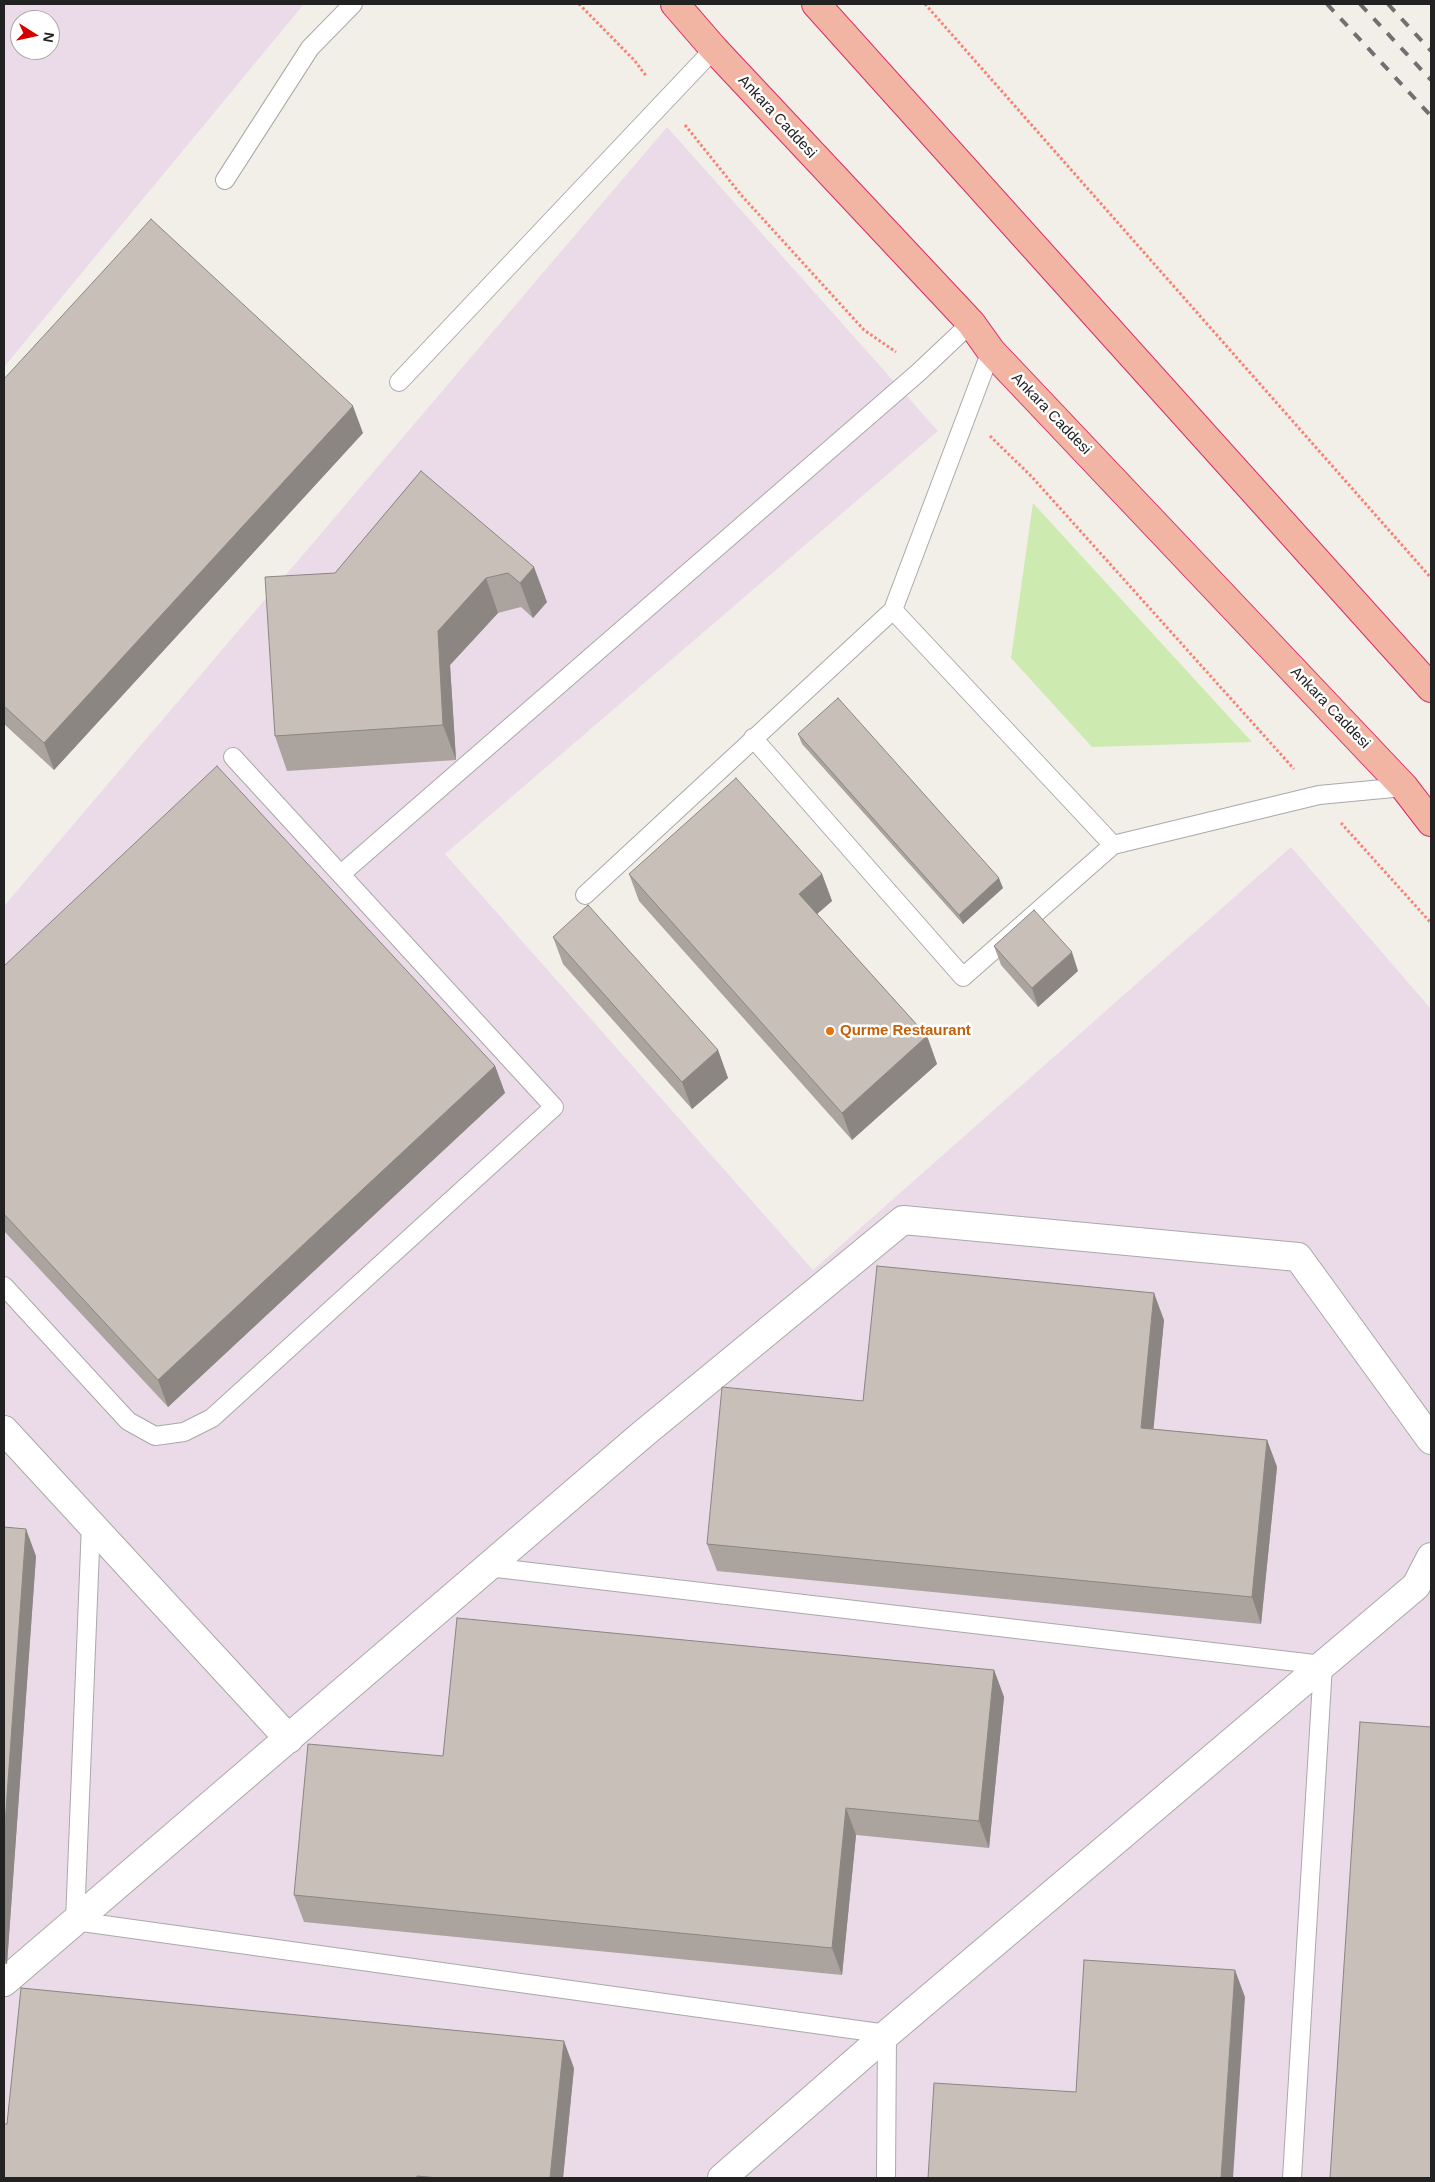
<!DOCTYPE html>
<html>
<head>
<meta charset="utf-8">
<style>
  body { margin:0 }
  #map { position:relative; width:1435px; height:2182px; overflow:hidden; background:#f2efe9; font-family:Helvetica,sans-serif }
  canvas { display:block }
  .frame { position:absolute; inset:0; border:5px solid #222; pointer-events:none }
  .north { position:absolute; left:10px; top:10px; width:50px; height:50px; box-sizing:border-box; background:#fff; border:1px solid #a7a7a7; border-radius:50%; rotate:100deg; font-size:14px; font-weight:700; line-height:20px; text-align:center; color:#222 }
  .north::after { content:''; display:block; margin:auto; width:18px; height:22px; background:#d40000; clip-path:polygon(50% 0,100% 100%,50% 72%,0 100%) }
</style>
</head>
<body>
<div id="map">
<canvas width="1435" height="2182"></canvas>
<div class="frame"></div>
<div class="north">N</div>
</div>
<script>
const ctx = document.querySelector('canvas').getContext('2d');
ctx.lineJoin = 'round';
function paint(path, color) { ctx.fillStyle = color; ctx.fill(path, 'evenodd'); }
const toPath = rows => new Path2D(rows.map(r => 'M' + r).join(''));
function trace(path, color, width, dash) { ctx.strokeStyle = color; ctx.lineWidth = width; ctx.lineCap = dash ? 'butt' : 'round'; ctx.setLineDash(dash || []); ctx.stroke(path); }
function drawText(font, color, halo, rows, align = 'center') {
  ctx.font = font + ' Helvetica,sans-serif'; ctx.lineWidth = 5; ctx.setLineDash([]); ctx.textBaseline = 'middle'; ctx.strokeStyle = halo; ctx.fillStyle = color; for (const [text, x, y, turn = 0] of rows) {
    ctx.save(); ctx.translate(x, y); ctx.rotate((+turn || 0) * Math.PI / 180); ctx.textAlign = isNaN(turn) ? turn : align; if (halo) ctx.strokeText(text, 0, 0); ctx.fillText(text, 0, 0); ctx.restore();
  }
}
paint(toPath([
  [4,4,304,4,4,367],
  [20,20,50,20,50,50,20,50],
  [667,127,938,431,445,854,813,1270,1291,847,1431,1009,1431,2178,4,2178,4,906]
]), '#ebdbe8');
paint(toPath([
  [1033,503,1252,742,1092,747,1011,658]
]), '#cdebb0');
const service = toPath([
  [225,180,310,48,353,4],
  [991,351,893,610,1113,845,1319,795,1404,787],
  [399,382,714,49],
  [753,738,963,977,1113,845],
  [341,874,919,372,971,323],
  [585,895,893,610],
  [4,1286,128,1421,155,1436,184,1432,212,1418,554,1107,233,757],
  [91,1524,75,1921,887,2034,886,2178],
  [488,1567,1323,1665,1292,2178]
]);
const minor = toPath([
  [4,1430,289,1739],
  [4,1982,643,1434,903,1220,1298,1257,1431,1440],
  [722,2178,887,2034,1416,1586,1431,1557]
]);
const trunk = toPath([
  [675,4,714,49,971,323,991,351,1404,787,1431,822],
  [816,4,1431,688]
]);
trace(service, '#a9a9a9', 20);
trace(minor, '#a9a9a9', 30);
trace(trunk, '#dc2a67', 30);
trace(toPath([
  [579,4,635,61,647,77],
  [925,4,1431,578],
  [685,125,742,196,864,330,896,352],
  [990,436,1032,477,1294,769],
  [1341,823,1431,923]
]), '#fa8072', 3, [2.5, 2.5]);
trace(service, '#fff', 18);
trace(minor, '#fff', 28);
trace(trunk, '#f2b4a3', 28);
trace(toPath([
  [1327,4,1431,116],
  [1360,4,1431,80],
  [1388,4,1431,51]
]), '#707070', 4, [10, 10]);
paint(toPath([
  [4,379,363,433,54,770,4,724],
  [421,471,547,602,533,618,521,607,498,613,450,665,456,760,287,771,275,736,335,573],
  [798,734,1003,888,963,924,802,744],
  [629,874,822,874,832,901,817,914,927,1036,937,1064,852,1140,639,901],
  [553,937,718,1050,728,1078,692,1109,563,964],
  [994,946,1078,971,1038,1007,1001,965],
  [4,966,495,1066,505,1093,168,1407,4,1231],
  [1164,1320,1153,1429,1267,1440,1277,1467,1261,1624,717,1571,707,1544,863,1401],
  [4,1527,36,1556,7,1964,4,1964],
  [994,1670,1004,1697,989,1848,856,1835,842,1975,304,1922,294,1895,443,1756],
  [574,2068,563,2178,4,2178,7,2124]
]), '#aba49e');
paint(toPath([
  [353,406,363,433,54,770,44,743],
  [534,567,547,602,533,618,520,583],
  [486,578,498,613,450,665,456,760,443,725,438,631],
  [822,874,832,901,809,921,799,894],
  [999,878,1003,888,963,924,959,915],
  [1072,952,1078,971,1038,1007,1032,988],
  [927,1036,937,1064,852,1140,842,1113],
  [718,1050,728,1078,692,1109,682,1082],
  [495,1066,505,1093,168,1407,158,1380],
  [1154,1293,1164,1320,1151,1455,1141,1428],
  [1267,1440,1277,1467,1261,1624,1252,1597],
  [26,1529,36,1556,7,1964,4,1956,4,1838],
  [994,1670,1004,1697,989,1848,979,1821],
  [846,1808,856,1835,842,1975,832,1948],
  [1235,1970,1245,1997,1233,2178,1221,2178],
  [564,2041,574,2068,563,2178,550,2178]
]), '#8b8681');
const building = toPath([
  [151,219,353,406,44,743,4,706,4,379,151,219],
  [421,471,534,567,520,583,508,573,486,578,438,631,443,725,275,736,265,577,335,573,421,471],
  [838,698,999,878,959,915,798,734,838,698],
  [217,766,495,1066,158,1380,4,1214,4,966,217,766],
  [736,778,822,874,799,894,927,1036,842,1113,629,874,736,778],
  [588,905,718,1050,682,1082,553,937,588,905],
  [1034,910,1072,952,1032,988,994,946,1034,910],
  [877,1266,1154,1293,1141,1428,1267,1440,1252,1597,707,1544,722,1387,863,1401,877,1266],
  [4,1527,26,1529,4,1838,4,1527],
  [457,1618,994,1670,979,1821,846,1808,832,1948,294,1895,308,1744,443,1756,457,1618],
  [1360,1722,1431,1727,1431,2178,1330,2178,1360,1722],
  [1084,1960,1235,1970,1221,2178,928,2178,934,2083,1076,2092,1084,1960],
  [21,1988,564,2041,550,2178,438,2178,417,2176,417,2178,4,2178,4,2124,7,2124,21,1988]
]);
paint(building, '#c7bfb8');
trace(building, '#8b8681', 1);
for (const [x, y, r, color] of [
  [830,1031,5,"#e8710a"]
]) { const dot = new Path2D(); dot.arc(x, y, r, 0, 2 * Math.PI); ctx.fillStyle = color; ctx.fill(dot); trace(dot, '#fff', 2); }
drawText('15px', '#222', '#fff', [
  ["Ankara Caddesi",777,117,47],
  ["Ankara Caddesi",1051,414,46],
  ["Ankara Caddesi",1330,708,46]
]);
drawText('bold 15px', '#c56008', '#fff', [
  ["Qurme Restaurant",840,1031]
], 'left');
</script>
</body>
</html>
